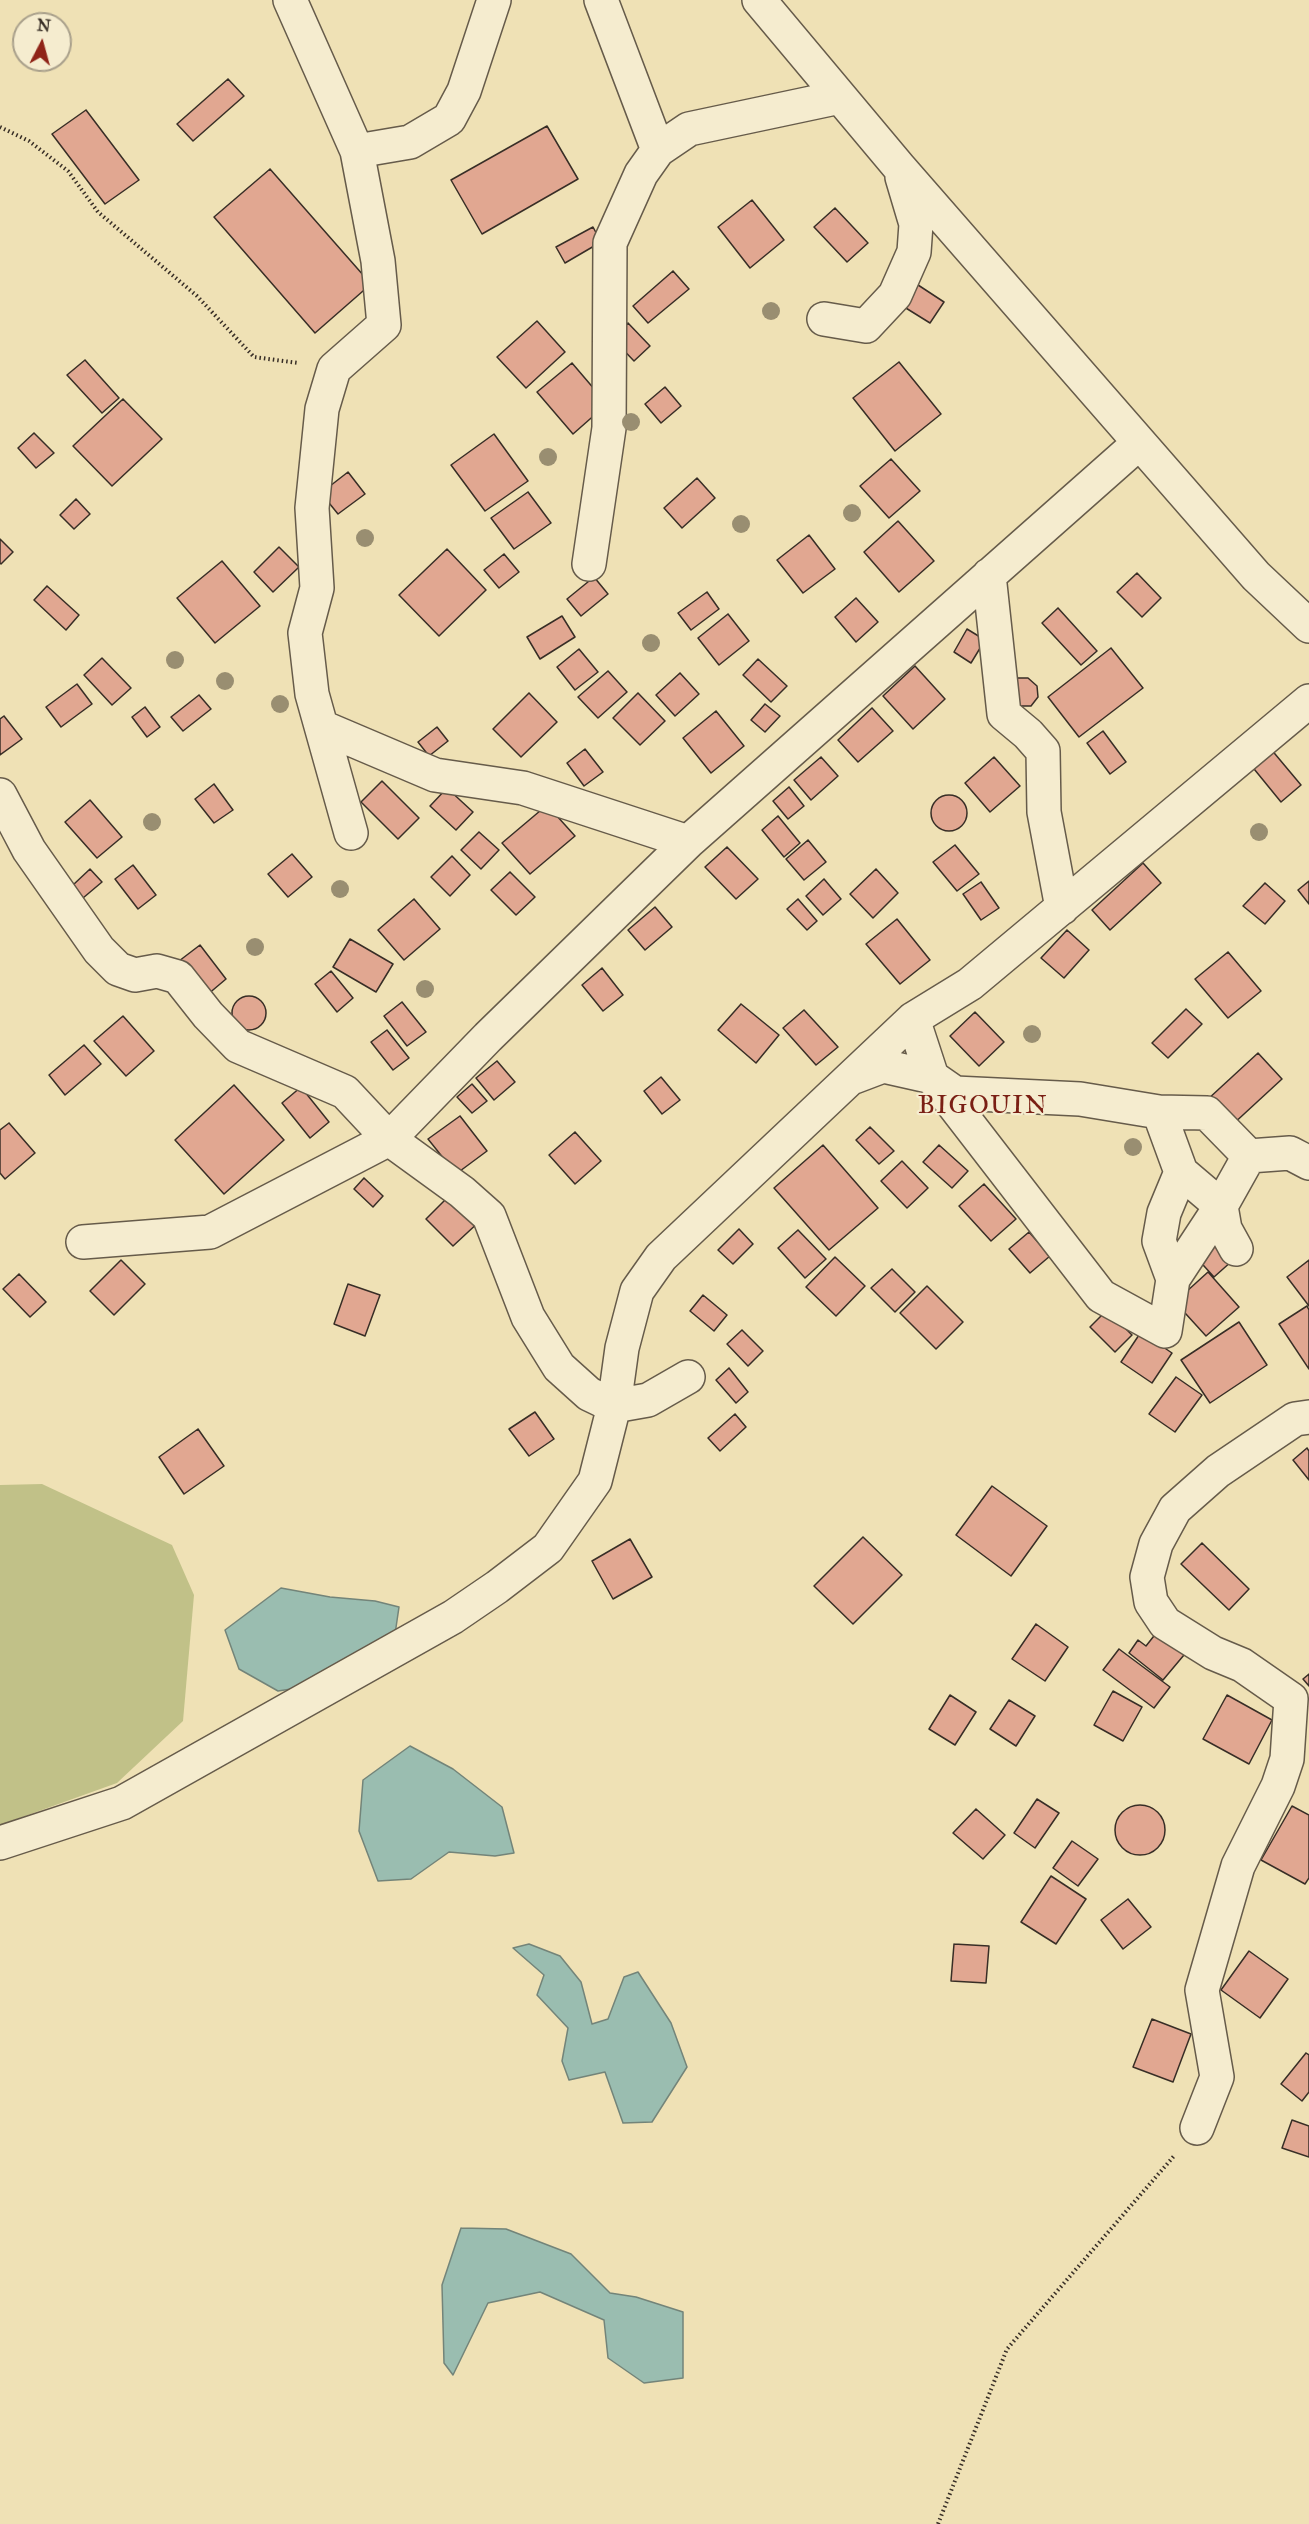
<!DOCTYPE html>
<html>
<head>
<meta charset="utf-8">
<style>
  body { margin:0 }
  #map { position:relative; width:1309px; height:2524px; overflow:hidden; background:#efe1b5; font-family:"IM FELL Great Primer",serif }
  canvas { display:block }
  .north { position:absolute; left:12px; top:12px; width:60px; height:60px; box-sizing:border-box; background:#f5eccf; border:2px solid #a9a08b; border-radius:50%; rotate:6deg; font-size:16px; font-weight:700; line-height:24px; text-align:center; color:#382e26 }
  .north::after { content:''; display:block; margin:auto; width:21px; height:27px; background:#8f2418; clip-path:polygon(50% 0,100% 100%,50% 72%,0 100%) }
</style>
</head>
<body>
<div id="map">
<canvas width="1309" height="2524"></canvas>
<div class="north">N</div>
</div>
<script>
const ctx = document.querySelector('canvas').getContext('2d');
ctx.lineJoin = 'round';
function paint(path, color) { ctx.fillStyle = color; ctx.fill(path, 'evenodd'); }
const toPath = rows => new Path2D(rows.map(r => 'M' + r).join(''));
function trace(path, color, width, dash) { ctx.strokeStyle = color; ctx.lineWidth = width; ctx.lineCap = dash ? 'butt' : 'round'; ctx.setLineDash(dash || []); ctx.stroke(path); }
function drawText(font, color, halo, rows, align = 'center') {
  ctx.font = font + ' "IM FELL Great Primer",serif'; ctx.lineWidth = 4.5; ctx.setLineDash([]); ctx.textBaseline = 'middle'; ctx.strokeStyle = halo; ctx.fillStyle = color; for (const [text, x, y, turn = 0] of rows) {
    ctx.save(); ctx.translate(x, y); ctx.rotate((+turn || 0) * Math.PI / 180); ctx.textAlign = isNaN(turn) ? turn : align; if (halo) ctx.strokeText(text, 0, 0); ctx.fillText(text, 0, 0); ctx.restore();
  }
}
paint(toPath([
  [42,1484,172,1545,194,1595,183,1721,117,1783,0,1825,0,1485]
]), '#c1c188');
const water = toPath([
  [281,1588,330,1597,375,1601,399,1607,394,1641,311,1686,278,1691,239,1669,225,1630,281,1588],
  [410,1746,453,1769,502,1807,514,1853,495,1856,449,1852,411,1879,378,1881,359,1831,363,1780,410,1746],
  [529,1944,560,1956,581,1982,592,2024,608,2019,624,1977,638,1972,671,2023,687,2067,652,2122,623,2123,605,2072,569,2080,562,2061,568,2028,537,1995,544,1975,513,1948,529,1944],
  [461,2228,506,2229,571,2254,610,2293,636,2297,683,2312,683,2378,644,2383,608,2358,604,2320,540,2292,488,2303,453,2375,444,2363,442,2285,461,2228]
]);
paint(water, '#9abdb0');
trace(water, '#738479', 1.5);
const building = toPath([
  [228,79,244,96,193,141,177,124,228,79],
  [86,110,139,180,105,204,52,134,86,110],
  [547,126,578,179,482,234,451,180,547,126],
  [270,169,371,284,315,333,214,217,270,169],
  [752,200,784,240,750,268,718,227,752,200],
  [835,208,868,243,847,262,814,227,835,208],
  [593,227,601,242,565,263,556,247,593,227],
  [673,271,689,289,648,323,633,306,673,271],
  [915,283,944,302,930,323,901,305,915,283],
  [537,321,565,352,526,388,497,357,537,321],
  [628,323,650,346,634,361,612,338,628,323],
  [85,360,119,398,102,413,67,375,85,360],
  [899,362,941,414,895,451,853,398,899,362],
  [572,363,607,404,573,434,537,392,572,363],
  [665,387,681,406,661,423,645,404,665,387],
  [123,399,162,439,112,486,73,446,123,399],
  [34,433,54,453,36,468,18,448,34,433],
  [494,434,528,481,485,511,451,465,494,434],
  [891,459,920,491,889,518,860,486,891,459],
  [348,472,365,494,338,514,321,493,348,472],
  [697,478,715,498,682,528,664,508,697,478],
  [528,492,551,523,514,549,491,518,528,492],
  [76,499,90,514,74,529,60,515,76,499],
  [898,521,934,561,899,592,864,552,898,521],
  [809,535,835,569,803,593,777,560,809,535],
  [0,539,13,552,1,564,0,563,0,539],
  [279,547,299,567,273,592,254,572,279,547],
  [447,549,486,590,439,636,399,595,447,549],
  [504,554,519,572,499,588,484,570,504,554],
  [222,561,260,606,215,643,177,598,222,561],
  [1137,573,1161,598,1142,617,1117,592,1137,573],
  [594,577,608,594,581,616,567,599,594,577],
  [47,586,79,615,66,630,34,600,47,586],
  [707,592,719,609,691,630,678,613,707,592],
  [856,598,878,622,856,642,835,617,856,598],
  [1058,608,1097,651,1081,665,1042,623,1058,608],
  [728,614,749,641,719,665,698,638,728,614],
  [562,616,575,637,540,659,527,637,562,616],
  [967,629,985,640,971,663,954,652,967,629],
  [1111,648,1143,688,1079,737,1048,697,1111,648],
  [579,649,598,672,575,690,557,667,579,649],
  [102,658,131,688,112,705,84,675,102,658],
  [758,659,787,686,771,702,743,675,758,659],
  [915,666,945,699,913,729,883,696,915,666],
  [608,671,627,692,598,718,578,697,608,671],
  [680,673,699,694,675,716,656,695,680,673],
  [1017,678,1028,678,1037,686,1038,697,1031,706,1019,706,1017,678],
  [77,684,92,704,61,727,46,707,77,684],
  [529,693,557,722,521,757,493,729,529,693],
  [638,693,665,721,640,745,613,718,638,693],
  [199,695,211,709,183,731,171,717,199,695],
  [765,704,780,716,765,732,751,720,765,704],
  [145,707,160,727,147,737,132,717,145,707],
  [872,708,893,731,858,762,838,740,872,708],
  [716,711,744,746,711,773,683,738,716,711],
  [4,716,22,739,0,755,0,719,4,716],
  [437,727,448,741,429,756,418,742,437,727],
  [1103,731,1126,762,1110,774,1087,743,1103,731],
  [1270,748,1301,785,1281,802,1250,764,1270,748],
  [585,749,603,772,584,786,567,763,585,749],
  [821,757,838,776,811,800,794,780,821,757],
  [994,757,1020,786,990,812,965,783,994,757],
  [382,781,419,818,398,839,361,802,382,781],
  [214,784,233,810,214,823,195,799,214,784],
  [789,787,804,806,788,819,773,801,789,787],
  [447,788,473,812,456,830,430,806,447,788],
  '931 813a18 18 0 1 1 36 0a18 18 0 1 1-36 0Z',
  [90,800,122,837,97,858,65,822,90,800],
  [547,805,575,836,530,874,502,843,547,805],
  [778,816,800,843,784,857,762,830,778,816],
  [479,832,499,850,481,869,461,850,479,832],
  [808,840,826,862,804,880,786,859,808,840],
  [955,845,979,874,957,891,933,862,955,845],
  [727,847,758,879,736,899,705,867,727,847],
  [292,854,312,877,288,897,268,874,292,854],
  [452,856,470,875,450,896,431,877,452,856],
  [1143,863,1161,883,1110,930,1092,910,1143,863],
  [133,865,156,895,138,909,115,879,133,865],
  [90,869,102,882,83,898,73,885,90,869],
  [876,869,898,893,873,918,850,894,876,869],
  [510,872,535,897,516,915,491,890,510,872],
  [824,879,841,899,823,915,806,896,824,879],
  [1309,881,1309,904,1298,890,1309,881],
  [981,882,999,908,981,920,963,894,981,882],
  [1265,883,1285,901,1265,924,1243,906,1265,883],
  [414,899,440,929,404,960,378,930,414,899],
  [798,899,817,921,807,930,787,909,798,899],
  [655,907,672,927,645,950,628,930,655,907],
  [897,919,930,960,900,984,866,944,897,919],
  [1067,930,1089,950,1064,978,1041,958,1067,930],
  [350,939,393,964,376,992,333,967,350,939],
  [200,945,226,979,207,995,179,961,200,945],
  [1228,952,1261,991,1228,1018,1195,979,1228,952],
  [602,968,623,995,603,1011,582,985,602,968],
  [331,971,353,998,337,1012,315,984,331,971],
  '232 1013a17 17 0 1 1 34 0a17 17 0 1 1-34 0Z',
  [402,1002,426,1032,407,1046,384,1016,402,1002],
  [741,1004,779,1035,756,1063,718,1030,741,1004],
  [1186,1009,1202,1024,1168,1058,1152,1043,1186,1009],
  [804,1010,838,1047,816,1065,783,1028,804,1010],
  [975,1012,1004,1042,979,1066,950,1036,975,1012],
  [123,1016,154,1051,126,1076,94,1041,123,1016],
  [387,1030,409,1058,393,1070,371,1042,387,1030],
  [84,1045,101,1064,65,1095,49,1075,84,1045],
  [1258,1053,1282,1079,1231,1126,1207,1100,1258,1053],
  [497,1061,515,1082,494,1100,476,1078,497,1061],
  [661,1077,680,1100,662,1114,644,1091,661,1077],
  [472,1084,487,1101,472,1113,457,1097,472,1084],
  [234,1085,284,1140,224,1194,175,1140,234,1085],
  [301,1087,329,1122,310,1138,282,1103,301,1087],
  [460,1116,487,1151,456,1174,428,1139,460,1116],
  [9,1123,35,1153,5,1179,0,1173,0,1130,9,1123],
  [870,1127,894,1151,879,1164,856,1140,870,1127],
  [575,1132,601,1161,575,1184,549,1155,575,1132],
  [823,1145,878,1208,829,1250,774,1188,823,1145],
  [939,1145,968,1171,952,1188,923,1162,939,1145],
  [902,1161,928,1188,907,1208,881,1181,902,1161],
  [364,1178,383,1196,373,1207,354,1189,364,1178],
  [984,1184,1016,1219,991,1241,959,1206,984,1184],
  [453,1192,481,1220,453,1246,426,1219,453,1192],
  [739,1229,753,1244,733,1264,718,1250,739,1229],
  [798,1230,826,1259,805,1278,778,1248,798,1230],
  [1029,1232,1050,1256,1030,1273,1009,1249,1029,1232],
  [1212,1239,1232,1261,1214,1277,1194,1255,1212,1239],
  [835,1257,865,1286,836,1316,806,1287,835,1257],
  [121,1260,145,1284,114,1315,90,1291,121,1260],
  [1309,1260,1309,1306,1287,1277,1309,1260],
  [892,1269,915,1292,895,1312,871,1288,892,1269],
  [1208,1272,1239,1307,1206,1336,1175,1302,1208,1272],
  [19,1274,46,1302,30,1317,3,1289,19,1274],
  [348,1284,380,1295,365,1336,334,1324,348,1284],
  [927,1286,963,1322,936,1349,900,1313,927,1286],
  [703,1295,727,1315,714,1331,690,1311,703,1295],
  [1307,1306,1309,1310,1309,1369,1279,1324,1307,1306],
  [1107,1310,1132,1335,1115,1352,1090,1327,1107,1310],
  [1239,1322,1267,1365,1210,1403,1181,1360,1239,1322],
  [742,1330,763,1351,748,1366,727,1344,742,1330],
  [1141,1332,1172,1353,1152,1383,1121,1362,1141,1332],
  [729,1368,748,1392,736,1403,716,1380,729,1368],
  [1176,1377,1202,1395,1175,1432,1149,1414,1176,1377],
  [535,1412,554,1439,529,1456,509,1429,535,1412],
  [735,1414,746,1427,720,1451,708,1438,735,1414],
  [198,1429,224,1466,184,1494,159,1457,198,1429],
  [1307,1448,1309,1451,1309,1480,1293,1460,1307,1448],
  [992,1486,1047,1526,1011,1576,956,1535,992,1486],
  [863,1537,902,1575,853,1624,814,1586,863,1537],
  [630,1539,652,1577,613,1599,592,1561,630,1539],
  [1202,1543,1249,1589,1229,1610,1181,1564,1202,1543],
  [1036,1624,1068,1647,1045,1681,1012,1659,1036,1624],
  [1161,1627,1189,1649,1163,1680,1129,1653,1138,1640,1146,1646,1161,1627],
  [1119,1649,1170,1687,1154,1708,1103,1670,1119,1649],
  [1309,1674,1309,1686,1303,1679,1309,1674],
  [1113,1691,1142,1707,1123,1741,1094,1725,1113,1691],
  [950,1695,976,1712,955,1745,929,1729,950,1695],
  [1227,1695,1272,1720,1249,1764,1203,1739,1227,1695],
  [1009,1700,1035,1716,1016,1746,990,1729,1009,1700],
  [1037,1799,1059,1813,1035,1848,1014,1833,1037,1799],
  '1115 1830a25 25 0 1 1 50 0a25 25 0 1 1-50 0Z',
  [1292,1806,1309,1815,1309,1878,1305,1884,1261,1860,1292,1806],
  [976,1809,1005,1835,983,1859,953,1833,976,1809],
  [1072,1841,1098,1859,1078,1886,1053,1868,1072,1841],
  [1051,1876,1086,1899,1056,1944,1021,1922,1051,1876],
  [1128,1899,1151,1927,1123,1949,1101,1920,1128,1899],
  [954,1944,989,1946,986,1983,951,1981,954,1944],
  [1249,1951,1288,1979,1260,2018,1221,1990,1249,1951],
  [1152,2019,1191,2034,1173,2082,1133,2067,1152,2019],
  [1306,2053,1309,2055,1309,2092,1302,2101,1281,2084,1306,2053],
  [1292,2120,1309,2126,1309,2157,1282,2148,1292,2120]
]);
paint(building, '#e1a791');
trace(building, '#382e26', 1.5);
const minor = toPath([
  [290,0,357,151,378,261,384,325,334,369,322,409,312,508,317,588,305,633,312,694,351,833],
  [601,0,658,150],
  [759,0,899,167,1256,576,1309,626],
  [357,151,410,142,449,119,464,91,494,0],
  [824,319,866,326,895,295,914,252,916,224,902,177],
  [589,564,609,428,610,243,641,174,658,150,689,129,840,97],
  [989,575,1004,714,1028,734,1043,751,1044,812,1062,908],
  [322,727,435,775,523,788,688,842],
  [0,795,29,850,99,950,118,969,135,975,157,971,178,977,208,1015,238,1046,345,1092,389,1139,462,1192,489,1216,528,1317,559,1367,589,1394,614,1406,648,1400,688,1377],
  [913,1019,932,1077,1101,1296,1165,1331,1173,1279,1159,1241,1164,1213,1181,1172],
  [854,1077,883,1066,932,1077,955,1093,1080,1099,1159,1112,1207,1113,1249,1156,1290,1153,1309,1163],
  [1159,1112,1181,1172,1221,1206,1225,1229,1236,1249],
  [83,1242,210,1232,389,1139,488,1037,688,842,1139,443],
  [1173,1279,1221,1206,1249,1156],
  [0,1843,122,1803,453,1617,497,1587,548,1548,595,1481,614,1406,622,1348,637,1291,661,1257,913,1019,970,984,1309,701],
  [1197,2128,1217,2077,1202,1990,1238,1866,1278,1786,1287,1759,1291,1699,1242,1665,1213,1653,1165,1623,1151,1602,1147,1577,1156,1544,1175,1509,1218,1471,1295,1419,1309,1417]
]);
trace(minor, '#665b4a', 36);
trace(toPath([
  [0,127,29,141,68,171,98,212,197,296,254,357,298,363],
  [938,2524,1007,2349,1174,2156]
]), '#382e26', 4, [1.5, 3]);
trace(minor, '#f5eccf', 33);
ctx.fillStyle = '#998e71';
for (const [x, y] of [
  [771,311],
  [631,422],
  [548,457],
  [852,513],
  [741,524],
  [365,538],
  [651,643],
  [175,660],
  [225,681],
  [280,704],
  [152,822],
  [1259,832],
  [340,889],
  [255,947],
  [425,989],
  [1032,1034],
  [1133,1147]
]) { ctx.beginPath(); ctx.arc(x, y, 9, 0, 2 * Math.PI); ctx.fill(); }
ctx.letterSpacing = '1.5px';
drawText('26px', '#7a1f14', '#f5eccf', [
  ["BIGOUIN",983,1107]
]);
ctx.letterSpacing = '0px';
</script>
</body>
</html>
